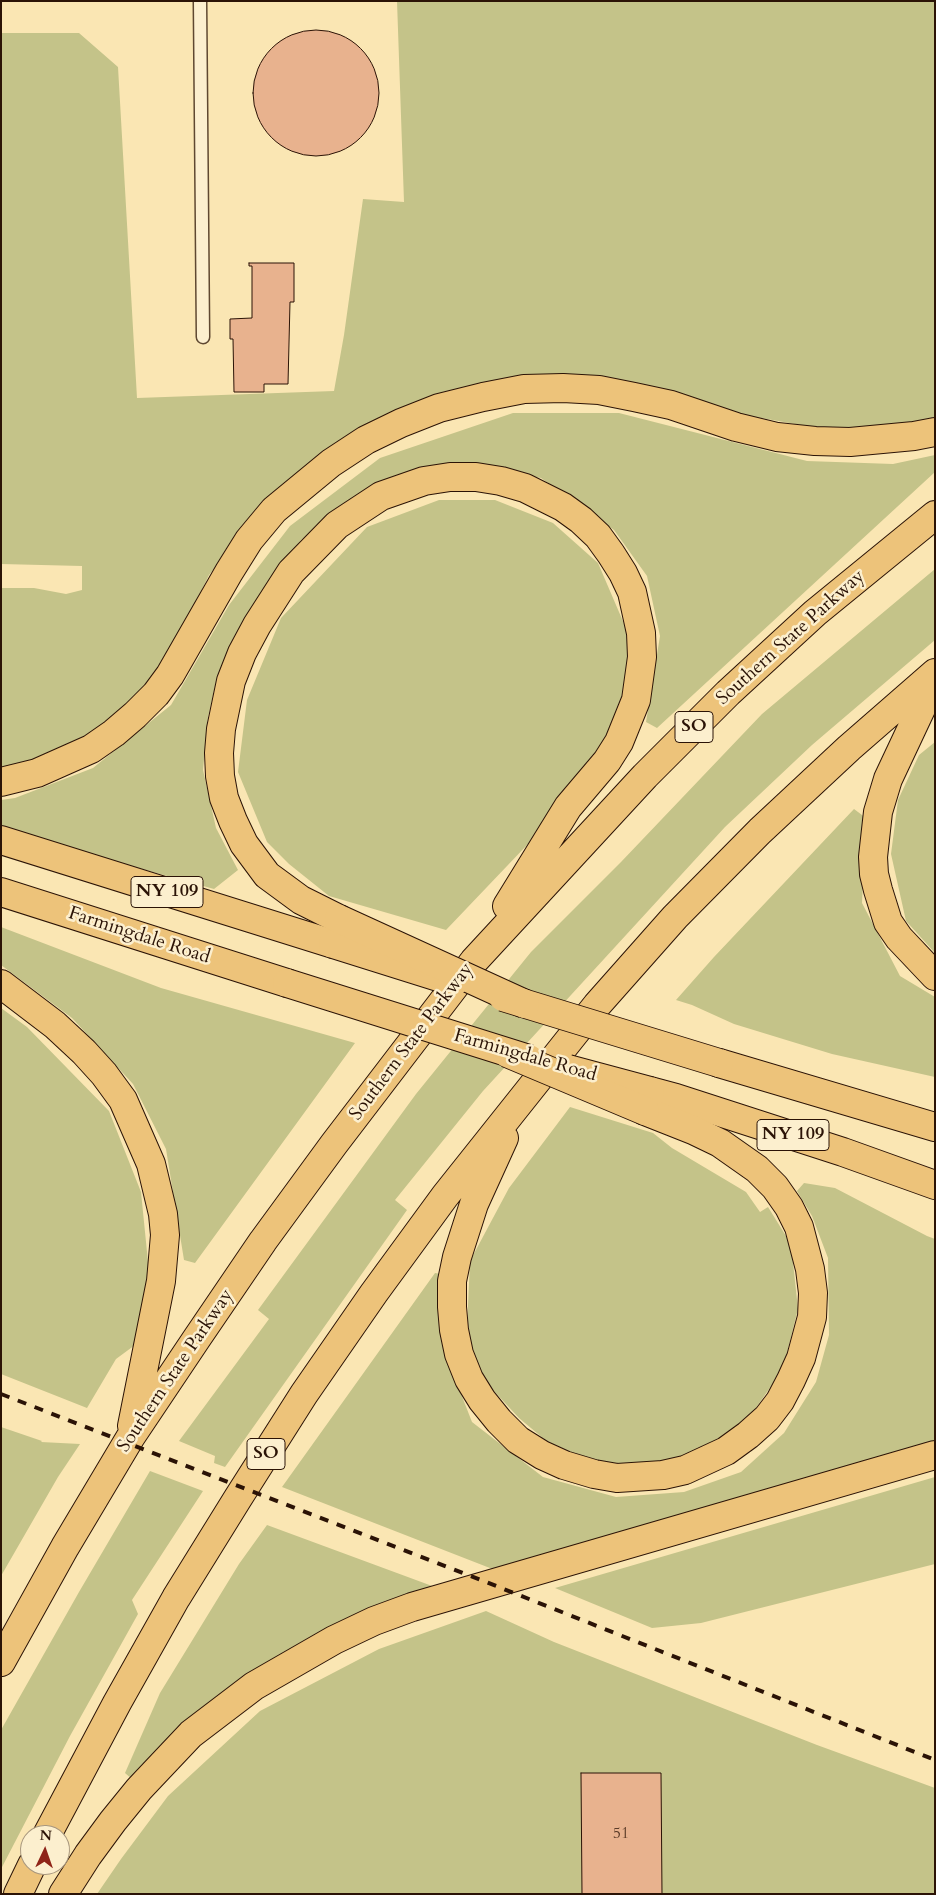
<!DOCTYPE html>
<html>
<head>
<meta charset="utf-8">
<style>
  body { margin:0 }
  #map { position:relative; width:936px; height:1895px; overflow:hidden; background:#fae6b3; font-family:Cardo,serif }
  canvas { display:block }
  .frame { position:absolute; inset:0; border:2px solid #2b1306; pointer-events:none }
  .north { position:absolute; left:20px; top:1825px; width:50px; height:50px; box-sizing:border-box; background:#fcefce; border:1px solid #a8977e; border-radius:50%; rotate:3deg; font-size:14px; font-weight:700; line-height:20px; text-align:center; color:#2b1306 }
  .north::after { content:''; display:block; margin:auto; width:18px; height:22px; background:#8f2418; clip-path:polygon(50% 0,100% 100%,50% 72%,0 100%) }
</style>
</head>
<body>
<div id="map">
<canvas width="936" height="1895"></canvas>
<div class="frame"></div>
<div class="north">N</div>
</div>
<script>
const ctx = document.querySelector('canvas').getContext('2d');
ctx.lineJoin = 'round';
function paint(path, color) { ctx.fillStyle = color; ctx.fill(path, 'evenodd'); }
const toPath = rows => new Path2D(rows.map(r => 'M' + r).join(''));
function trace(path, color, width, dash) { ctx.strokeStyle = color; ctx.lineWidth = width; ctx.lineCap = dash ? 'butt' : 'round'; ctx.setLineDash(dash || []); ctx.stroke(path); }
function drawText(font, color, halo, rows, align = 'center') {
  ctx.font = font + ' Cardo,serif'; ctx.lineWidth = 5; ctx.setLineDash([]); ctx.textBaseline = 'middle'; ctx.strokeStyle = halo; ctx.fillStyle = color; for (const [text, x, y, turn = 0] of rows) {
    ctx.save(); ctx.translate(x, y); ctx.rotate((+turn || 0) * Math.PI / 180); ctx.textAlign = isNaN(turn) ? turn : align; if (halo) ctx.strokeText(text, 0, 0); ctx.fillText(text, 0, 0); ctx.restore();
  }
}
paint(toPath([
  [397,1,935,1,935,423,829,430,547,380,434,395,371,430,269,500,209,575,174,646,119,720,44,758,1,769,1,588,34,588,66,594,82,590,82,566,1,564,1,33,79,33,118,67,137,398,334,391,344,335,363,199,404,202],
  [513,413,619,413,807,461,893,464,935,455,935,472,657,728,646,722,660,636,647,576,614,530,541,478,460,464,374,486,301,540,247,617,216,682,208,717,203,770,216,828,238,870,214,889,74,850,1,826,1,800,15,798,93,768,171,705,229,605,290,526,380,458],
  [439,500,495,500,553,523,598,563,628,633,628,688,589,780,446,930,329,896,289,864,267,842,238,772,247,700,281,618,367,527],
  [935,569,935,640,812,745,725,827,483,1091,395,1200,407,1210,225,1467,214,1463,215,1456,179,1441,269,1319,258,1310,416,1094,531,952,621,862,762,714],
  [935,742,935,953,906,921,891,854,898,800,919,755],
  [854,809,866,818,862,903,900,976,935,997,935,1077,832,1054,734,1024,692,1005,676,1000,714,957],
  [1,927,161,988,355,1043,195,1263,184,1260,166,1149,133,1084,72,1018,1,965],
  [1,1008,27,1027,109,1111,141,1192,149,1272,135,1345,116,1359,87,1408,1,1374],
  [570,1107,653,1133,672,1148,746,1192,760,1212,768,1207,791,1244,798,1309,783,1369,751,1415,704,1451,648,1465,591,1462,550,1444,519,1418,479,1375,467,1328,470,1261,509,1188],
  [804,1183,835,1188,927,1236,935,1239,935,1442,495,1570,282,1487,435,1273,441,1274,443,1348,472,1422,543,1477,616,1497,684,1492,741,1472,784,1433,816,1382,829,1335,828,1258,812,1216,797,1191],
  [1,1427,42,1441,41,1442,80,1444,58,1477,1,1576],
  [150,1471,203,1491,132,1600,138,1614,70,1736,1,1869,1,1730,79,1592],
  [935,1477,935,1564,701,1623,652,1628,555,1588],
  [267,1525,443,1590,374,1609,133,1780,125,1773,160,1693,239,1564],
  [486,1611,554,1642,817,1745,935,1788,935,1894,97,1894,121,1859,168,1796,260,1711,379,1649]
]), '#c4c389');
const building = toPath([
  '253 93a63 63 0 1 1 126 0a63 63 0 1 1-126 0Z',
  [249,263,294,263,294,302,290,302,288,384,264,384,264,392,234,392,233,339,230,339,230,319,252,318,252,266,249,266,249,263],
  [581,1773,661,1773,662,1894,582,1894,581,1773]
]);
paint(building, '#e8b28e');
trace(building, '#2b1306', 1);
const service = toPath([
  [200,1,203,337]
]);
const primary = toPath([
  [1,840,333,944],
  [1,892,287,983],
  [719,1063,935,1127],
  [650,1091,676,1098,843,1152,935,1185]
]);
const motorway = toPath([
  [935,679,888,779,878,812,873,857,874,874,878,890,888,922,899,938,935,976],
  [1,782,37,773,91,749,114,733,135,715,156,694,170,675,229,572,249,540,274,510,331,463,366,440,401,423,439,408,483,397,524,389,563,388,599,390,634,397,671,405,736,427,777,437,815,441,850,442,914,436,935,432],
  [339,919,301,900,267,875,244,844,233,821,224,798,220,776,219,753,221,729,231,681,242,653,257,625,291,572,337,525,381,496,424,481,450,477,476,477,501,481,525,488,563,507,581,520,598,536,611,554,623,573,632,592,641,633,642,657,636,700,619,742,607,761,568,807,507,906],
  [1,984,55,1025,84,1052,104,1074,123,1100,151,1164,163,1214,165,1235,161,1281,132,1426],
  [504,1138,474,1204,457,1257,452,1281,452,1307,454,1330,459,1354,469,1379,482,1400,499,1421,518,1440,542,1455,564,1465,594,1474,617,1478,663,1475,685,1470,726,1451,748,1435,767,1418,780,1401,791,1380,801,1358,812,1317,813,1293,810,1269,799,1227,789,1207,775,1187,757,1169,720,1143,693,1130,645,1111],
  [1,1662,65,1547,130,1438,197,1338,263,1241,334,1144,474,961,645,776,728,693,815,613,935,515],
  [47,1835,117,1703,176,1598,238,1498,304,1394,374,1293,445,1196,597,1005,675,917,760,831,849,748,935,673],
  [18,1894,32,1865],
  [63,1894,88,1855,113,1821,139,1789,191,1734,254,1686,334,1640,374,1621,412,1607,935,1455]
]);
trace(service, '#5f4831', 15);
trace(primary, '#2b1306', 30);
trace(motorway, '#2b1306', 30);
trace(service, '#fcefce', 12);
trace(primary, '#edc37a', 28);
trace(motorway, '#edc37a', 28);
trace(toPath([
  [1,1394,481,1580,935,1760]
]), '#2b1306', 4, [9, 9]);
const primaryBridge = toPath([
  [333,944,454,982],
  [287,983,529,1059],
  [503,997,719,1063],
  [568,1069,650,1091]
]);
const motorwayBridge = toPath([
  [339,919,525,1004],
  [507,1053,645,1111]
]);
trace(primaryBridge, '#2b1306', 30, []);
trace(motorwayBridge, '#2b1306', 30, []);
trace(primaryBridge, '#edc37a', 28);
trace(motorwayBridge, '#edc37a', 28);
drawText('16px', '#5a3b28', null, [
  ["51",621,1834]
]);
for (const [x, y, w] of [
  [694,727,38],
  [167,892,72],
  [793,1135,72],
  [266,1454,38]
]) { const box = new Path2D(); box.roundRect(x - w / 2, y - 15.5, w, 31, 4); ctx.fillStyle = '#fcefce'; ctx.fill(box); trace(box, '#2b1306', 1); }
drawText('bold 18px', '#2b1306', null, [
  ["SO",694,727],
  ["NY 109",167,892],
  ["NY 109",793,1135],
  ["SO",266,1454]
]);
drawText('19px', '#2b1306', '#fcefce', [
  ["Southern State Parkway",791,638,-42],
  ["Farmingdale Road",139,936,18],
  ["Southern State Parkway",412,1042,-53],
  ["Farmingdale Road",525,1056,16],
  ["Southern State Parkway",176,1371,-56]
]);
</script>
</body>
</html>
